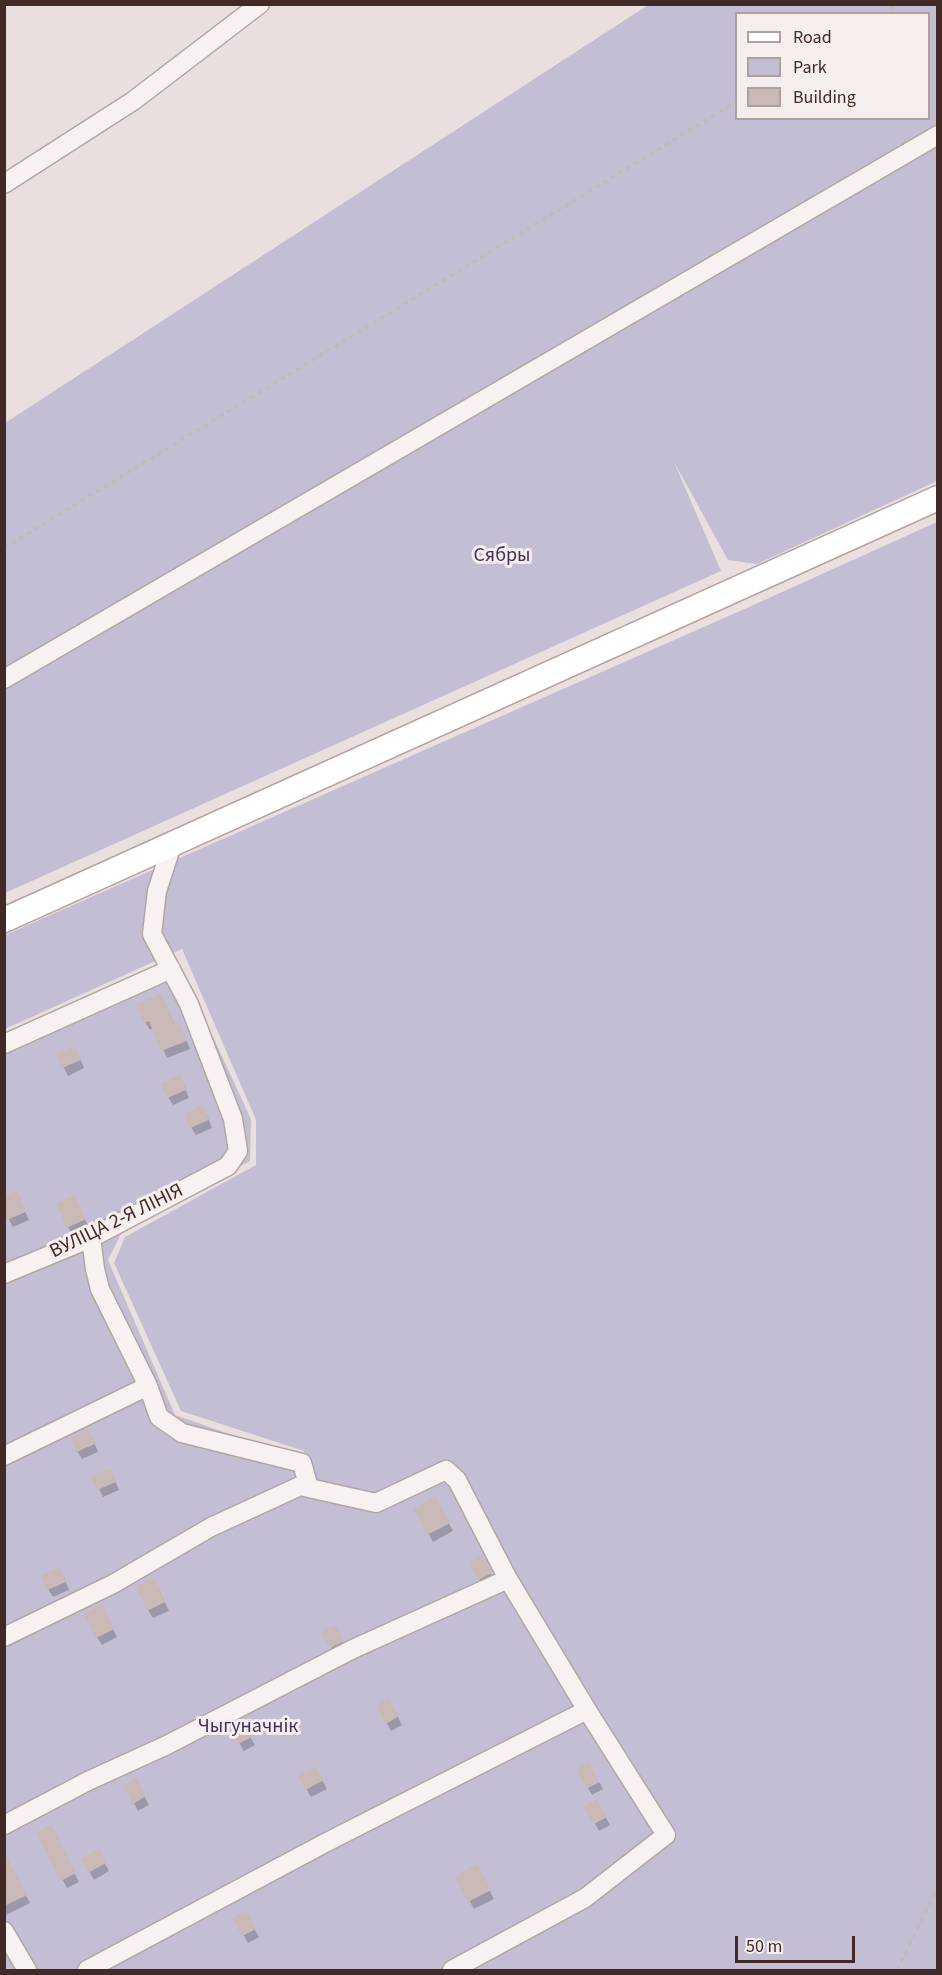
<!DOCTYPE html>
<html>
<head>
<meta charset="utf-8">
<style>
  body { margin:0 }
  #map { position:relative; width:942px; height:1975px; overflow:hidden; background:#e9dfde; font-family:"Source Sans 3",sans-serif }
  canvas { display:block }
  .frame { position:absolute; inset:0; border:6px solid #412a25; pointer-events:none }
  .legend { position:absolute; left:735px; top:12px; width:195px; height:108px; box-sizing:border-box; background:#f6eeed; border:2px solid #aea09d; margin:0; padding:8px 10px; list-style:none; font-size:18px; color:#412a25 }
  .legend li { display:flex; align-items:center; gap:12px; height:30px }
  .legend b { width:30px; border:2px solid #aea09d }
  .scale { position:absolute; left:735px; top:1936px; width:120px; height:27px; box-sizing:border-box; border:3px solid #412a25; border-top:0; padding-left:8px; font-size:18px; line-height:21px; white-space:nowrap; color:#412a25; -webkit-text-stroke:4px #f6eeed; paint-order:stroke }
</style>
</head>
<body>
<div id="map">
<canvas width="942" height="1975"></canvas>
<div class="frame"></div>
<ul class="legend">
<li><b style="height:8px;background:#fff"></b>Road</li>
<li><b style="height:16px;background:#c4bed4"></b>Park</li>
<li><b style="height:16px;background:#c9bab7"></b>Building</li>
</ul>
<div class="scale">50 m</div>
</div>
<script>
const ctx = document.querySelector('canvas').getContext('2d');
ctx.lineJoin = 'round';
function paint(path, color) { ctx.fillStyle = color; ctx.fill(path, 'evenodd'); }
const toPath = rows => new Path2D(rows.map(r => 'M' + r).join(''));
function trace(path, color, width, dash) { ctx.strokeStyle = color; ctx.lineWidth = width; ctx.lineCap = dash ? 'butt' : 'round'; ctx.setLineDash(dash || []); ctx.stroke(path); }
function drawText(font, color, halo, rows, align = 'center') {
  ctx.font = font + ' "Source Sans 3",sans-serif'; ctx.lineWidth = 6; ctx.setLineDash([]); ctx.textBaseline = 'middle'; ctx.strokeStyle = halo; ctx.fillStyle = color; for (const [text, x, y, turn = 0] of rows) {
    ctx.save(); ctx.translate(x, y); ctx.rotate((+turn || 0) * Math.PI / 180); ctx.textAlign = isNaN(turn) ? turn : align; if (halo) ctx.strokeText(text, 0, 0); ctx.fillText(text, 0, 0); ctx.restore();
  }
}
paint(toPath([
  [648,5,937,5,937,481,757,564,728,560,674,462,721,571,5,893,5,423],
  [736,14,928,14,928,118,736,118],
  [937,522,937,1970,5,1970,4,1036,176,957,251,1119,250,1161,122,1232,108,1260,175,1415,295,1457,315,1486,304,1451,181,1411,114,1263,125,1237,256,1165,256,1120,182,949,5,1029,5,935,749,607]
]), '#c4bed4');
paint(toPath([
  [161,995,175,1026,183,1032,190,1049,167,1058,153,1028,150,1030,145,1022],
  [58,1055,79,1056,84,1068,68,1076],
  [184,1085,189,1098,173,1105,168,1097],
  [207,1115,212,1128,196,1135,191,1127],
  [20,1200,29,1220,13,1227,4,1210],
  [78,1204,89,1228,73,1235,68,1227],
  [93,1439,98,1452,82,1459,77,1451],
  [93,1477,114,1478,119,1490,103,1497],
  [436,1498,453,1531,433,1542,415,1509],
  [482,1557,495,1582,484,1587,471,1564],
  [64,1577,69,1590,53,1597,48,1589],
  [158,1587,169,1611,153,1618,148,1610],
  [106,1614,117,1637,102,1645,97,1637],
  [335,1627,347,1649,336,1655,324,1633],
  [389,1700,402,1725,391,1731,378,1707],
  [241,1721,255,1745,244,1751,230,1727],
  [316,1768,327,1789,311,1797,300,1777],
  [136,1780,149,1805,138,1811,125,1786],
  [599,1782,603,1789,592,1795,588,1788],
  [596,1801,610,1825,599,1831,586,1807],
  [38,1833,54,1834,79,1882,67,1888],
  [98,1851,109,1871,94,1880,83,1860],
  [476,1866,494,1899,474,1909,456,1877],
  [12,1870,30,1903,4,1916,4,1874],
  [245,1913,259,1937,248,1943,234,1919]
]), '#0003');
paint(toPath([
  [161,994,174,1024,179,1022,187,1041,161,1051,149,1021,144,1023,136,1004],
  [75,1046,81,1060,62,1068,56,1054],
  [180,1075,186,1090,167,1098,161,1083],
  [203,1105,209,1120,190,1128,184,1114],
  [17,1190,26,1212,4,1221,4,1196],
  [74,1195,86,1219,67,1228,56,1203],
  [89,1429,95,1444,76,1452,70,1438],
  [110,1468,116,1482,97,1490,91,1476],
  [436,1496,450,1523,427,1535,413,1509],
  [482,1555,492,1573,478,1580,469,1563],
  [60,1567,66,1582,47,1590,41,1575],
  [154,1578,165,1602,147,1611,136,1586],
  [103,1604,114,1629,96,1638,84,1613],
  [335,1625,344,1641,330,1648,321,1633],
  [389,1698,399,1716,386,1724,376,1706],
  [242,1719,252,1737,238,1744,228,1726],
  [589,1762,599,1780,586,1788,576,1770],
  [316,1767,324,1780,305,1790,298,1776],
  [136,1778,146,1796,133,1804,123,1786],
  [597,1799,607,1817,594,1824,583,1806],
  [51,1825,76,1873,61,1881,36,1833],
  [99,1849,106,1863,88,1873,81,1859],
  [4,1852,27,1895,4,1906],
  [477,1864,491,1890,468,1902,454,1876],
  [246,1911,256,1929,242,1936,232,1918]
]), '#c9bab7');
const minor = toPath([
  [4,184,133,101,260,4],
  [4,679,938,135],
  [4,1044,171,969],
  [91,1238,95,1269,100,1289,148,1386,159,1417,182,1433,302,1463,309,1488],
  [4,1274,91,1238,228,1166,238,1151,233,1119,189,1004,152,934,157,891,172,845],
  [4,1456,148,1386],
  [4,1637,113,1584,211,1527,300,1486,376,1503,446,1470,457,1480,508,1579],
  [4,1825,88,1781,167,1745,353,1649,508,1579,587,1710,325,1843,87,1970],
  [4,1931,27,1970],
  [452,1970,585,1898,666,1835,587,1710]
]);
const major = toPath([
  [4,920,938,498]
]);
trace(minor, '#b3a5a3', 21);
trace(major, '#b69f9c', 27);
trace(toPath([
  [4,6,6,4],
  [883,14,897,4],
  [4,548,736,102],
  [897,1970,938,1886]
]), '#c4bab8', 3, [4.5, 4.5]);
trace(minor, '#f7f2f1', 18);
trace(major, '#fff', 24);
drawText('20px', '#40315e', '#f6eeed', [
  ["Сябры",502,557],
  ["Чыгуначнік",248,1728]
]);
drawText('20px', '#412a25', '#f6eeed', [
  ["ВУЛІЦА 2-Я ЛІНІЯ",117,1222,-26]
]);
</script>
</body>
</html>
